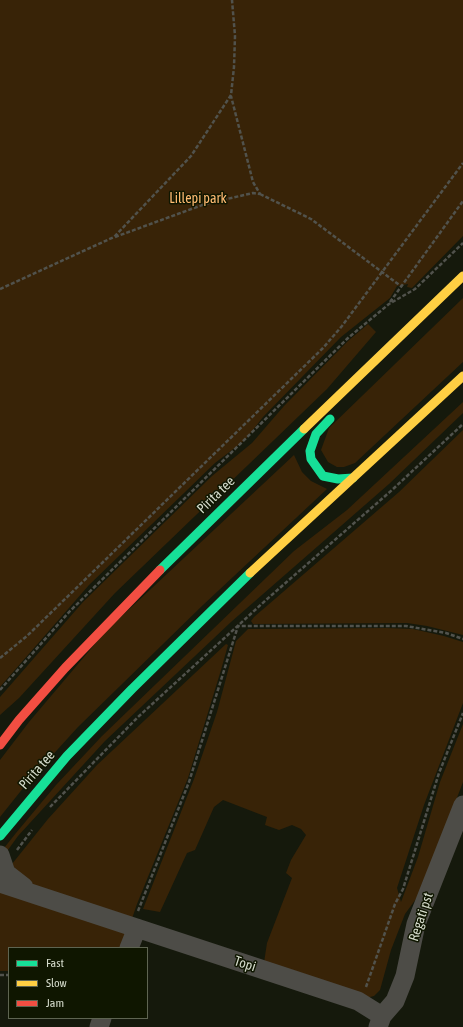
<!DOCTYPE html>
<html>
<head>
<meta charset="utf-8">
<style>
  body { margin:0 }
  #map { position:relative; width:463px; height:1027px; overflow:hidden; background:#15190c; font-family:"Asap Condensed",sans-serif }
  canvas { display:block }
  .legend { position:absolute; left:8px; top:947px; width:140px; height:72px; box-sizing:border-box; background:#0f1600; border:1px solid #5e6451; margin:0; padding:5px 7px; list-style:none; font-size:12px; color:#d4daca }
  .legend li { display:flex; align-items:center; gap:8px; height:20px }
  .legend b { width:20px; border:1px solid #5e6451 }
</style>
</head>
<body>
<div id="map">
<canvas width="463" height="1027"></canvas>
<ul class="legend">
<li><b style="height:5px;background:#16e098"></b>Fast</li>
<li><b style="height:5px;background:#ffcf43"></b>Slow</li>
<li><b style="height:5px;background:#f24e42"></b>Jam</li>
</ul>
</div>
<script>
const ctx = document.querySelector('canvas').getContext('2d');
ctx.lineJoin = 'round';
function paint(path, color) { ctx.fillStyle = color; ctx.fill(path, 'evenodd'); }
const toPath = rows => new Path2D(rows.map(r => 'M' + r).join(''));
function trace(path, color, width, dash) { ctx.strokeStyle = color; ctx.lineWidth = width; ctx.lineCap = dash ? 'butt' : 'round'; ctx.setLineDash(dash || []); ctx.stroke(path); }
function drawText(font, color, halo, rows, align = 'center') {
  ctx.font = font + ' "Asap Condensed",sans-serif'; ctx.lineWidth = 3; ctx.setLineDash([]); ctx.textBaseline = 'middle'; ctx.strokeStyle = halo; ctx.fillStyle = color; for (const [text, x, y, turn = 0] of rows) {
    ctx.save(); ctx.translate(x, y); ctx.rotate((+turn || 0) * Math.PI / 180); ctx.textAlign = isNaN(turn) ? turn : align; if (halo) ctx.strokeText(text, 0, 0); ctx.fillText(text, 0, 0); ctx.restore();
  }
}
paint(toPath([
  [0,0,463,0,463,236,412,288,407,287,408,284,397,286,390,298,341,337,263,417,245,440,215,463,89,585,0,687],
  [463,298,463,362,355,463,344,467,337,467,328,462,321,450,329,428],
  [368,324,376,332,327,389,115,593,19,698,0,715,0,697,83,602,212,476,252,443,284,406,348,341],
  [463,402,463,413,389,484,231,622,105,741,18,836,0,861,0,853,16,833,56,785,102,736,294,551,347,510],
  [463,430,463,635,427,626,407,623,253,624,251,621,254,617,399,492],
  [294,455,302,472,311,481,327,489,203,605,78,727,28,782,0,817,0,760,29,722,106,631],
  [386,628,413,629,444,636,463,642,463,703,424,805,397,888,401,902,418,857,440,782,463,724,463,782,421,892,405,914,391,950,380,990,374,996,362,999,263,969,267,943,292,878,286,873,291,860,306,835,301,829,292,825,279,830,265,825,267,817,223,800,214,807,195,850,187,853,160,912,143,909,194,779,217,712,236,641,248,629],
  [226,644,228,645,221,670,188,778,137,904,122,948,9,948,9,971,0,971,0,882,12,864,48,819,97,765]
]), '#382307');
trace(toPath([
  [260,194,311,219,402,287],
  [115,237,205,204,253,193,260,194,253,182,231,96],
  [0,289,114,237,191,156,231,95,234,67,235,36,232,0],
  [390,302,463,201],
  [0,658,27,636,323,348,342,326,463,163],
  [0,690,70,611,348,338,389,304,415,289,463,243],
  [50,807,138,717,266,600,392,490,463,424],
  [17,850,32,830],
  [138,911,189,782,238,626,406,626,446,633,463,639],
  [0,975,9,975],
  [366,987,395,904,403,889,439,773,463,713]
]), '#51524c', 2.5, [4, 2]);
trace(toPath([
  [0,855,6,873,24,887],
  [0,883,358,1001,382,1016],
  [129,948,137,928],
  [99,1027,102,1018],
  [378,1027,382,1016,395,1001,405,976,416,924,463,805]
]), '#4d4c47', 19);
trace(toPath([
  [330,419,316,434,310,451,311,459,323,476,338,479,353,478],
  [160,570,304,429],
  [0,836,67,756,132,689,250,573]
]), '#16e098', 9);
trace(toPath([
  [304,429,463,276],
  [250,573,463,376]
]), '#ffcf43', 9);
trace(toPath([
  [0,745,19,720,65,668,160,570]
]), '#f24e42', 9);
drawText('14px', '#ffbb72', '#0f1600', [
  ["Lillepi park",198,199]
]);
drawText('14px', '#d4daca', '#0f1600', [
  ["Pirita tee",216,495,-44],
  ["Pirita tee",37,770,-49],
  ["Regati pst",421,917,-72],
  ["Topi",245,964,18]
]);
</script>
</body>
</html>
